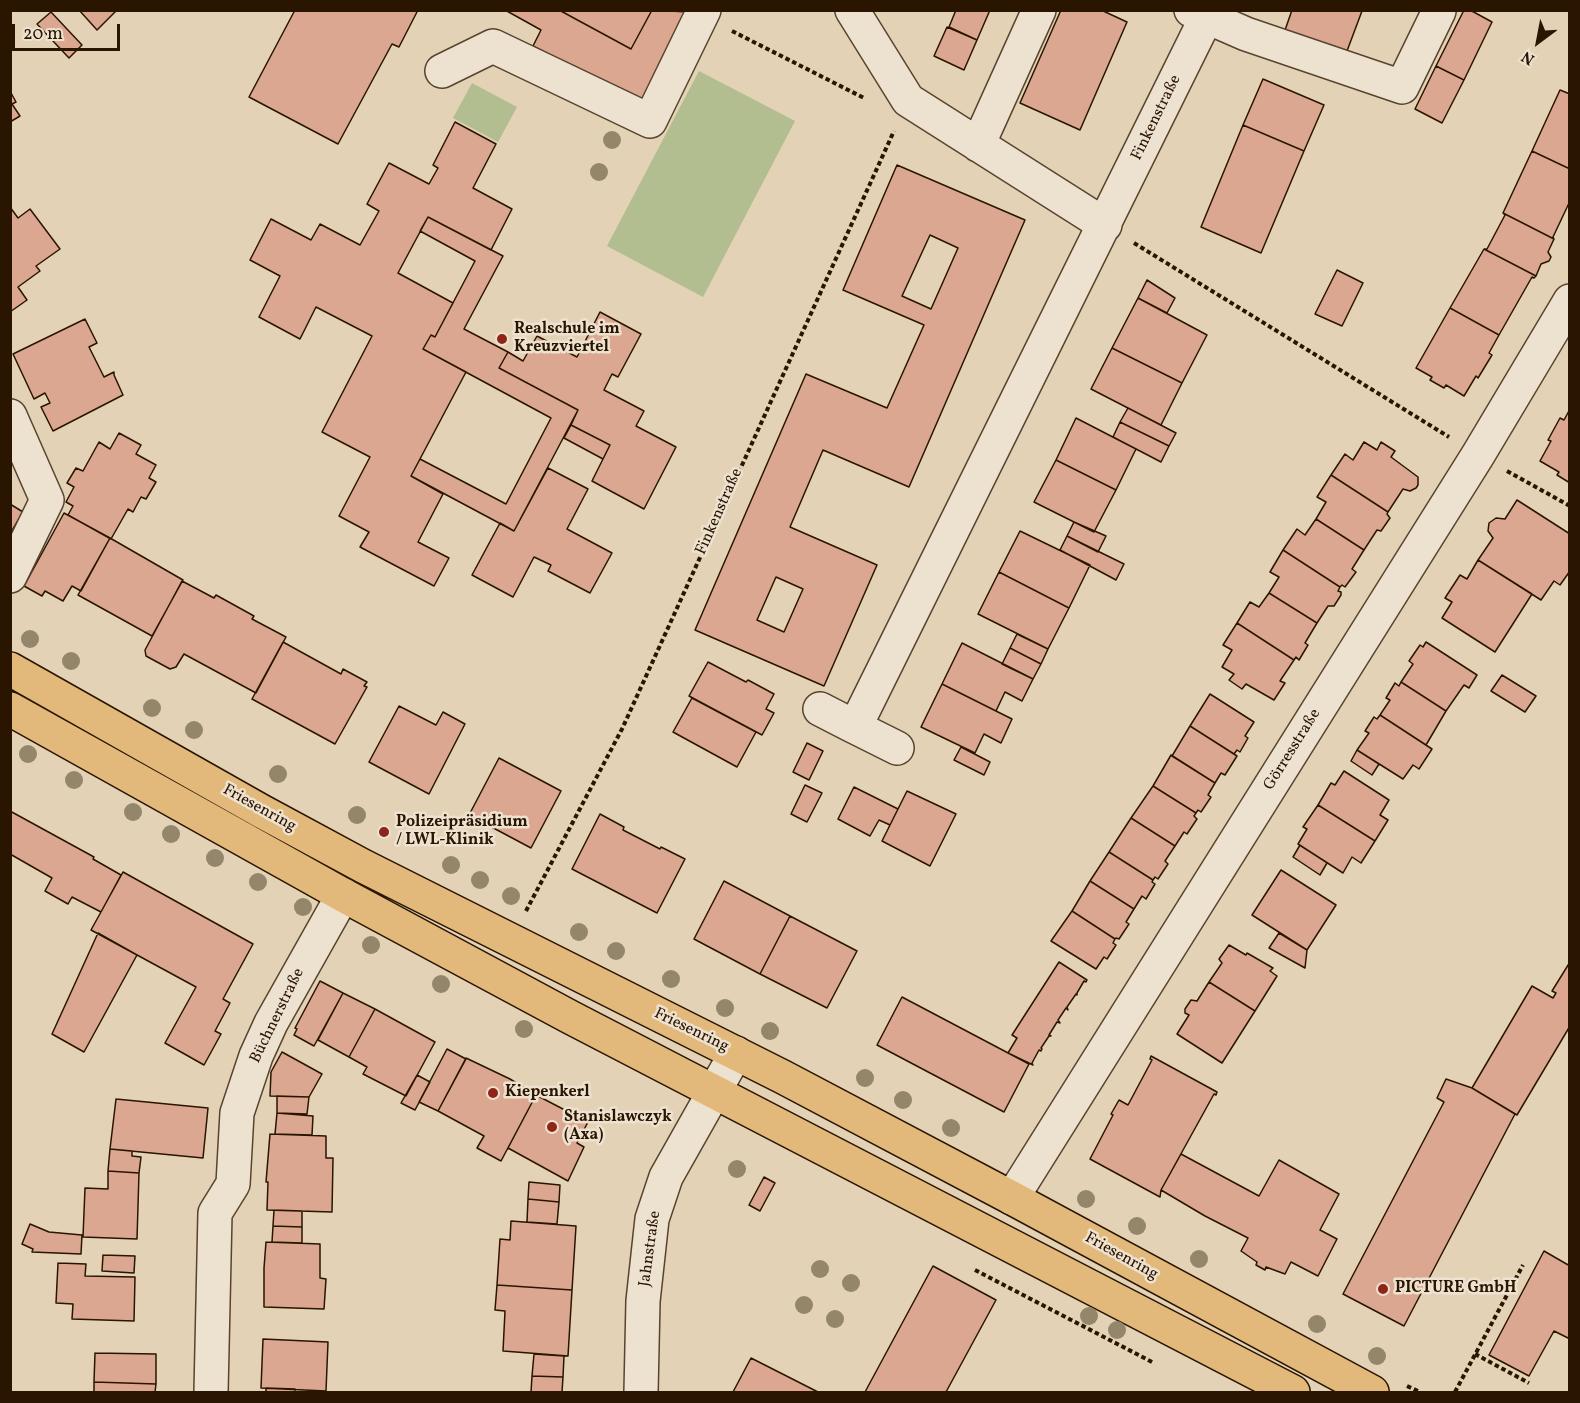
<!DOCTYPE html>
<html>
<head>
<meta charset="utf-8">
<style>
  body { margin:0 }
  #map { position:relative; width:1580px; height:1403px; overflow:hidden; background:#e4d2b6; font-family:Vollkorn,serif }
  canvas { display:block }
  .frame { position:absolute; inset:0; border:12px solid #291500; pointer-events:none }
  .north { position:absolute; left:1508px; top:12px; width:60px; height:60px; -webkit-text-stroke:4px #ede2d0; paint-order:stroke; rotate:212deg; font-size:16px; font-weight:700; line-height:24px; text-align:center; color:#291500 }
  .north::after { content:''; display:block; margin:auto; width:21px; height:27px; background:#291500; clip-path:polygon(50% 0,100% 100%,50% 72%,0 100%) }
  .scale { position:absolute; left:12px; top:24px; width:108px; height:27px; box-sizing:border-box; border:3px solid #291500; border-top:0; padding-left:8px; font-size:18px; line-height:21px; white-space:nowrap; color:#291500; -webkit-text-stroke:4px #ede2d0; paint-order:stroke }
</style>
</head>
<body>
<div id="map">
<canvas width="1580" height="1403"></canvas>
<div class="frame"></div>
<div class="north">N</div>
<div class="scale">20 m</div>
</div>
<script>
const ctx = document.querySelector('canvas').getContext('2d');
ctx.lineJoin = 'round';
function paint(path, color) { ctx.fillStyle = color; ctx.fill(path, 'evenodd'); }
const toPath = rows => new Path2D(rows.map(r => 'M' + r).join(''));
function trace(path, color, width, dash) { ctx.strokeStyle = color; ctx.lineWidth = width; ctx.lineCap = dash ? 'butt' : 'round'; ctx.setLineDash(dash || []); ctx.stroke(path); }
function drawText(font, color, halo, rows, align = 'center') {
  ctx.font = font + ' Vollkorn,serif'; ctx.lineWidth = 5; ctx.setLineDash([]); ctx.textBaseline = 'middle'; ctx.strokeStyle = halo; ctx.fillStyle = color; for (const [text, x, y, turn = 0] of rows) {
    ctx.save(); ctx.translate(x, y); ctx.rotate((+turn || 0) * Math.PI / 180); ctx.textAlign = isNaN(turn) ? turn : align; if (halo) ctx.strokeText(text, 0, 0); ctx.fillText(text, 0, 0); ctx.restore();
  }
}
paint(toPath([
  [699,71,795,121,703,297,607,246],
  [472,83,517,107,498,142,453,118]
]), '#b2bd90');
const building = toPath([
  [79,10,117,10,97,30,79,10],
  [295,10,418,10,399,47,392,44,338,144,249,97,295,10],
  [505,10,559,10,631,49,652,10,688,12,640,103,533,46,541,30,505,10],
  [559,10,652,10,631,49,559,10],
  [956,10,990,10,977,40,949,27,956,10],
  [1061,10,1101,10,1127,22,1080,130,1020,103,1061,10],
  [1292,10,1362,11,1344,59,1283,36,1292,10],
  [1464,10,1470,10,1492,22,1464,80,1436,66,1464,10],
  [51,12,82,45,69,58,37,24,51,12],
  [947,27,977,40,964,70,934,56,947,27],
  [1436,66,1464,80,1442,123,1415,109,1436,66],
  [1263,79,1324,105,1304,151,1243,125,1263,79],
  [1560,90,1570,94,1570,169,1532,151,1560,90],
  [10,91,16,102,12,104,20,116,10,122,10,91],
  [455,122,496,144,473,188,512,209,491,250,428,217,398,273,453,303,435,337,431,335,423,349,466,372,411,476,443,494,418,542,449,558,434,586,360,547,369,532,339,516,370,457,322,432,372,336,316,307,300,339,259,317,280,276,250,260,271,219,311,240,320,224,360,245,379,211,367,204,389,163,429,184,438,168,433,165,455,122],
  [1243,125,1304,151,1261,253,1201,227,1243,125],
  [1532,151,1570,169,1570,201,1553,237,1554,239,1503,213,1532,151],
  [897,165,1025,220,909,487,823,450,790,527,877,565,824,686,695,630,806,374,887,408,924,325,843,290,897,165],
  [930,235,958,248,931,309,902,296,930,235],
  [776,577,803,589,784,632,757,620,776,577],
  [10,207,18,218,30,209,60,249,36,266,40,271,18,287,27,300,10,312,10,207],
  [1503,213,1554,239,1548,252,1551,257,1549,261,1541,264,1536,276,1484,249,1487,249,1505,215,1503,213],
  [428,217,503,256,464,329,508,352,499,368,578,410,514,531,411,476,420,459,506,504,551,418,423,349,431,335,435,337,475,261,420,231,428,217],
  [1484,249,1536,276,1534,278,1532,277,1499,335,1450,308,1484,249],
  [1337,270,1363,283,1342,326,1315,314,1337,270],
  [1147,280,1175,298,1167,313,1138,298,1147,280],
  [1138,298,1207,335,1182,383,1112,348,1138,298],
  [1450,308,1499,335,1489,353,1492,355,1478,378,1476,376,1464,396,1446,385,1444,388,1430,380,1432,377,1416,368,1450,308],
  [600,312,641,334,618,377,612,374,604,390,644,411,636,426,676,447,644,509,592,481,610,445,571,425,578,410,499,368,508,352,523,361,537,336,577,357,600,312],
  [85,319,97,343,89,347,104,377,114,372,114,375,123,395,53,431,41,407,50,403,45,393,34,399,13,354,85,319],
  [1112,348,1182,383,1161,425,1091,389,1112,348],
  [1128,408,1176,433,1169,446,1120,422,1128,408],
  [1570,409,1570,483,1557,475,1559,472,1540,461,1551,441,1548,440,1560,418,1564,420,1570,409],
  [1076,418,1136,449,1116,490,1056,460,1076,418],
  [1120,422,1169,446,1161,462,1113,437,1120,422],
  [571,425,610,445,603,459,564,438,571,425],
  [119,433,141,445,136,454,156,465,149,478,156,482,146,499,141,497,133,512,128,509,111,539,68,515,73,506,66,502,74,487,67,483,76,468,83,471,99,442,110,449,119,433],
  [1364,442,1377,450,1381,442,1395,451,1391,457,1418,477,1418,485,1416,488,1410,491,1403,489,1388,512,1331,475,1345,454,1353,460,1364,442],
  [1056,460,1116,490,1094,532,1034,502,1056,460],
  [548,468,588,489,567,529,612,553,590,593,548,571,551,565,534,557,513,597,472,575,500,523,514,531,548,468],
  [1331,475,1388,512,1387,514,1390,518,1381,531,1377,530,1364,550,1316,519,1326,502,1317,497,1331,475],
  [1517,500,1570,534,1570,571,1560,585,1554,581,1541,600,1478,560,1493,538,1488,531,1489,523,1496,518,1505,519,1517,500],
  [10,504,23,512,10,534,10,504],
  [64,513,110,538,81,591,72,586,63,601,45,591,42,596,24,586,64,513],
  [1316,519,1364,550,1352,569,1356,572,1345,587,1342,585,1340,587,1283,550,1297,529,1305,535,1316,519],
  [1074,522,1106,536,1098,552,1067,536,1074,522],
  [1020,531,1090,565,1069,608,999,572,1020,531],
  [1067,536,1124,564,1116,580,1060,550,1067,536],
  [110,538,183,580,152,636,78,595,110,538],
  [1283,550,1340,587,1338,591,1341,592,1341,595,1334,606,1328,606,1317,623,1269,593,1279,577,1270,572,1283,550],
  [1478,560,1532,594,1495,652,1442,618,1452,602,1445,598,1460,575,1467,579,1478,560],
  [999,572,1069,608,1048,649,978,614,999,572],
  [182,581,214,598,216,595,254,616,252,619,286,637,256,693,184,654,176,667,170,669,146,656,145,650,182,581],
  [1269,593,1317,623,1305,643,1308,645,1299,660,1296,657,1294,660,1237,623,1250,602,1259,607,1269,593],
  [1237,623,1294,660,1280,681,1285,683,1274,700,1246,684,1242,689,1229,680,1234,674,1222,667,1232,650,1223,645,1237,623],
  [1017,634,1048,649,1041,664,1010,648,1017,634],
  [283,642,341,674,343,669,367,682,364,686,367,687,335,744,252,699,283,642],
  [1426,642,1477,675,1469,688,1464,685,1446,711,1401,682,1413,664,1409,661,1420,645,1423,647,1426,642],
  [962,643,1033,679,1022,701,1005,692,996,711,942,684,962,643],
  [1010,648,1041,664,1033,679,1002,664,1010,648],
  [708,662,746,682,748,680,774,694,766,709,774,713,762,735,689,696,708,662],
  [1502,675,1536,696,1525,712,1491,691,1502,675],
  [1401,682,1446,711,1426,745,1380,715,1390,700,1386,698,1395,683,1399,686,1401,682],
  [942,684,1012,719,1001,743,984,734,975,753,921,727,942,684],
  [1210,694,1254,722,1245,736,1248,738,1240,752,1237,750,1234,754,1190,726,1210,694],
  [692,698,756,732,737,767,673,732,692,698],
  [399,706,436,725,443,712,465,724,429,794,369,762,399,706],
  [1380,715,1432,749,1419,769,1413,765,1403,779,1357,750,1369,733,1365,731,1374,717,1377,719,1380,715],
  [1190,726,1237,756,1225,775,1221,773,1215,783,1172,756,1190,726],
  [807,743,823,751,809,780,793,772,807,743],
  [961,747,990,762,984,775,954,760,961,747],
  [1357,750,1379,764,1372,775,1351,761,1357,750],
  [1171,755,1215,783,1208,795,1211,797,1201,812,1198,810,1196,813,1153,786,1171,755],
  [499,758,561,791,531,848,469,815,499,758],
  [1344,771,1389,800,1380,815,1388,820,1375,841,1318,805,1331,783,1335,785,1344,771],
  [805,785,822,793,807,822,791,814,805,785],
  [1153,786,1196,813,1194,816,1197,819,1187,834,1184,832,1175,846,1131,818,1153,786],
  [854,787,898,809,890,825,879,820,870,836,838,819,854,787],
  [907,791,956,814,930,866,882,841,907,791],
  [1318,805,1375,841,1361,863,1352,857,1343,873,1298,844,1307,829,1303,827,1318,805],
  [10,811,94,857,93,859,121,875,101,912,72,897,68,904,45,891,52,878,10,854,10,811],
  [600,814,624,827,623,830,660,849,661,847,685,859,657,913,572,869,600,814],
  [1131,818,1175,846,1165,861,1168,864,1158,879,1155,877,1153,880,1109,852,1131,818],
  [1300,845,1327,863,1320,875,1293,857,1300,845],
  [1109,852,1153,880,1152,882,1155,884,1146,899,1142,896,1134,909,1090,881,1109,852],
  [1281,870,1336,905,1307,950,1252,915,1281,870],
  [123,872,253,944,223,999,230,1003,215,1031,221,1034,204,1065,165,1043,196,987,91,930,123,872],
  [724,881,790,916,760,974,694,939,724,881],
  [1090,881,1134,909,1126,922,1129,924,1119,939,1116,938,1115,939,1072,911,1090,881],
  [1072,911,1115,939,1113,943,1116,945,1107,959,1104,957,1096,969,1051,941,1072,911],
  [790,916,857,951,827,1008,760,974,790,916],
  [98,933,137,955,84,1052,52,1034,98,933],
  [1279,933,1307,950,1305,968,1269,948,1279,933],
  [1229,945,1246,955,1247,953,1273,968,1270,971,1277,976,1255,1011,1209,982,1222,963,1219,959,1229,945],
  [1059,962,1087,980,1086,982,1084,981,1077,993,1077,995,1076,994,1067,1007,1068,1010,1066,1008,1058,1020,1060,1023,1057,1022,1049,1035,1051,1036,1049,1036,1041,1048,1042,1049,1041,1051,1039,1050,1032,1063,1033,1065,1008,1053,1017,1038,1012,1035,1059,962],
  [1570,962,1570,1026,1517,1115,1472,1088,1532,986,1553,998,1556,993,1552,991,1570,962],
  [320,981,343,993,314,1046,294,1035,297,1029,295,1028,320,981],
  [1209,982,1255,1011,1222,1063,1177,1034,1189,1015,1185,1013,1185,1009,1191,1000,1197,1001,1209,982],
  [343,993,375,1009,349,1057,318,1040,343,993],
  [902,997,1029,1064,1004,1112,877,1045,902,997],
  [375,1009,435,1042,406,1096,363,1074,367,1067,349,1057,375,1009],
  [447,1049,466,1059,438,1111,419,1102,447,1049],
  [282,1052,322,1074,309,1097,270,1096,271,1072,282,1052],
  [1151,1056,1217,1092,1216,1095,1214,1094,1161,1190,1160,1197,1090,1159,1113,1115,1111,1114,1119,1100,1128,1105,1152,1060,1150,1059,1151,1056],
  [466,1058,510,1079,536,1095,501,1161,477,1148,484,1136,438,1111,466,1058],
  [417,1075,430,1082,415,1110,401,1103,417,1075],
  [1446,1079,1472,1088,1515,1114,1404,1326,1343,1294,1444,1102,1437,1098,1446,1079],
  [536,1095,588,1122,577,1143,584,1147,568,1181,508,1148,536,1095],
  [277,1096,309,1097,307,1114,277,1113,277,1096],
  [116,1099,208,1108,203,1158,110,1149,116,1099],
  [277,1113,313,1116,312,1135,275,1134,277,1113],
  [270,1134,326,1136,326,1158,333,1158,332,1212,267,1210,268,1182,266,1182,270,1134],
  [110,1149,132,1151,132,1156,141,1157,139,1173,108,1171,110,1149],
  [1181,1154,1259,1196,1279,1160,1339,1194,1320,1230,1337,1239,1318,1276,1291,1262,1285,1274,1266,1267,1265,1270,1256,1265,1257,1262,1241,1251,1248,1238,1205,1216,1161,1190,1181,1154],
  [108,1171,139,1173,137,1239,83,1237,85,1188,108,1189,108,1171],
  [764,1177,775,1183,760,1211,749,1205,764,1177],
  [529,1182,560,1185,559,1202,528,1199,529,1182],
  [528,1199,559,1202,557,1224,527,1222,528,1199],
  [274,1210,302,1211,302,1227,273,1226,274,1210],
  [511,1221,576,1226,572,1290,497,1285,500,1239,510,1240,511,1221],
  [30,1224,49,1232,82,1235,81,1254,32,1252,33,1249,22,1244,30,1224],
  [273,1226,302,1227,302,1243,272,1242,273,1226],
  [266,1242,320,1244,320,1278,326,1279,324,1309,264,1307,264,1268,266,1242],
  [1544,1251,1570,1266,1570,1339,1554,1331,1529,1376,1489,1355,1544,1251],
  [103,1255,135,1256,134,1273,102,1271,103,1255],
  [58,1263,86,1264,85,1276,135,1277,134,1321,72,1319,73,1304,56,1303,58,1263],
  [933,1266,996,1300,946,1392,865,1392,933,1266],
  [497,1285,572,1290,568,1356,503,1351,505,1311,495,1310,497,1285],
  [263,1339,328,1342,326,1391,261,1388,263,1339],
  [95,1353,156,1354,156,1384,94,1382,95,1353],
  [534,1354,564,1356,563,1377,532,1376,534,1354],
  [751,1358,818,1392,733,1392,751,1358],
  [532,1376,563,1377,562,1392,531,1392,532,1376],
  [94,1382,156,1384,155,1392,94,1392,94,1382],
  [266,1388,295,1389,295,1392,266,1392,266,1388]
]);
paint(building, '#dba790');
trace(building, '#291500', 1.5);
const minor = toPath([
  [852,10,908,100,1105,225],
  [1191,10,1246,34,1402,87,1439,11],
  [442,71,493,46,650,121,704,10],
  [978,145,1039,10],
  [10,416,47,500,10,576],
  [820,709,855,727],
  [897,748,855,727,1210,10],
  [1012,1198,1478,455,1570,301],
  [211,1392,215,1213,233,1184,237,1113,256,1056,271,1023,343,895],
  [641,1392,643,1301,652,1219,666,1177,736,1053]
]);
const major = toPath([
  [10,669,261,811,363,866,783,1077,1012,1198,1372,1392],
  [10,709,343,895,570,1017,1293,1392]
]);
trace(minor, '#58442e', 36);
trace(major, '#291500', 36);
trace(toPath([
  [732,31,864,98],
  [1134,243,1449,437],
  [1507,471,1570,506],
  [526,911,622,729,894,131],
  [975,1270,1154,1363],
  [1475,1354,1529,1383],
  [1407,1386,1420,1392],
  [1455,1392,1523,1265]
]), '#291500', 4, [4.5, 3]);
trace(minor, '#ede2d0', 33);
trace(major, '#e2b97b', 33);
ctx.fillStyle = '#94866a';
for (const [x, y] of [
  [612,140],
  [599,172],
  [30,639],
  [71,661],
  [152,708],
  [194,730],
  [28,754],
  [278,774],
  [74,780],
  [133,812],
  [357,815],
  [171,834],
  [215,858],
  [451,865],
  [480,880],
  [258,882],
  [511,896],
  [303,907],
  [579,932],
  [371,945],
  [616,951],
  [671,979],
  [441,984],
  [725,1008],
  [524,1029],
  [770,1031],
  [865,1078],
  [903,1100],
  [951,1128],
  [737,1169],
  [1086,1199],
  [1137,1226],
  [1199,1259],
  [820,1269],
  [851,1283],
  [804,1305],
  [1089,1316],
  [835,1319],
  [1317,1324],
  [1117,1330],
  [1377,1356]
]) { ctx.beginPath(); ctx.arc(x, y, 9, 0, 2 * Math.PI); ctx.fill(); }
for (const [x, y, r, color] of [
  [502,339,6,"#8f2418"],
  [384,832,6,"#8f2418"],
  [493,1093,6,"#8f2418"],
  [552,1127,6,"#8f2418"],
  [1383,1289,6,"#8f2418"]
]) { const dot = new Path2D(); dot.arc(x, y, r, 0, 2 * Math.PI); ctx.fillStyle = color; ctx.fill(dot); trace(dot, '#ede2d0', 2); }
drawText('16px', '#291500', '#ede2d0', [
  ["Finkenstraße",1157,118,-64],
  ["Finkenstraße",720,512,-66],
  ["Görresstraße",1293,750,-58],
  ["Friesenring",259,809,29],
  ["Büchnerstraße",278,1016,-64],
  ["Friesenring",691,1031,26],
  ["Jahnstraße",651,1249,-82],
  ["Friesenring",1121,1257,29]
]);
drawText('bold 16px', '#291500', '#ede2d0', [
  ["Realschule im",514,330],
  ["Kreuzviertel",514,348],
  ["Polizeipräsidium",396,823],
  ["/ LWL-Klinik",396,841],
  ["Kiepenkerl",505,1093],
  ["Stanislawczyk",564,1118],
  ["(Axa)",564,1136],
  ["PICTURE GmbH",1395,1289]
], 'left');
</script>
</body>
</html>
